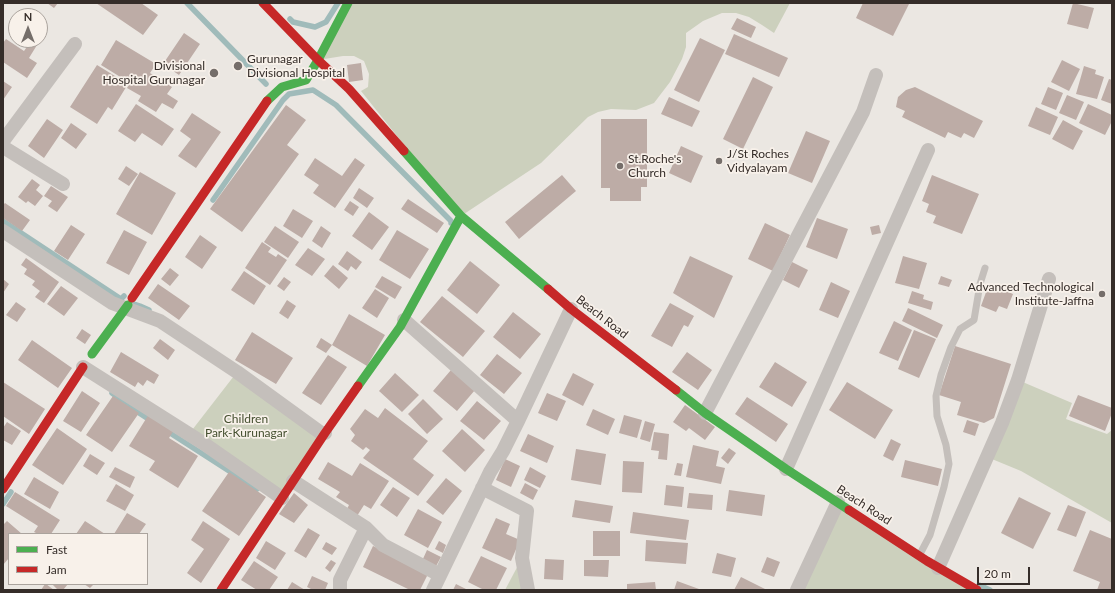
<!DOCTYPE html>
<html>
<head>
<meta charset="utf-8">
<style>
  body { margin:0 }
  #map { position:relative; width:1115px; height:593px; overflow:hidden; background:#ebe7e2; font-family:Lato,sans-serif }
  canvas { display:block }
  .frame { position:absolute; inset:0; border:4px solid #352d29; pointer-events:none }
  .legend { position:absolute; left:8px; top:533px; width:140px; height:52px; box-sizing:border-box; background:#f8f1ea; border:1px solid #aaa39d; margin:0; padding:5px 7px; list-style:none; font-size:12px; color:#352d29 }
  .legend li { display:flex; align-items:center; gap:8px; height:20px }
  .legend b { width:20px; border:1px solid #aaa39d }
  .north { position:absolute; left:8px; top:8px; width:40px; height:40px; box-sizing:border-box; background:#f8f1ea; border:1px solid #aaa39d; border-radius:50%; rotate:0deg; font-size:11px; font-weight:700; line-height:16px; text-align:center; color:#352d29 }
  .north::after { content:''; display:block; margin:auto; width:14px; height:18px; background:#756e6a; clip-path:polygon(50% 0,100% 100%,50% 72%,0 100%) }
  .scale { position:absolute; left:977px; top:567px; width:53px; height:18px; box-sizing:border-box; border:2px solid #352d29; border-top:0; padding-left:5px; font-size:12px; line-height:14px; white-space:nowrap; color:#352d29; -webkit-text-stroke:3px #f8f1ea; paint-order:stroke }
</style>
</head>
<body>
<div id="map">
<canvas width="1115" height="593"></canvas>
<div class="frame"></div>
<ul class="legend">
<li><b style="height:5px;background:#4caf50"></b>Fast</li>
<li><b style="height:5px;background:#c62828"></b>Jam</li>
</ul>
<div class="north">N</div>
<div class="scale">20 m</div>
</div>
<script>
const ctx = document.querySelector('canvas').getContext('2d');
ctx.lineJoin = 'round';
function paint(path, color) { ctx.fillStyle = color; ctx.fill(path, 'evenodd'); }
const toPath = rows => new Path2D(rows.map(r => 'M' + r).join(''));
function trace(path, color, width, dash) { ctx.strokeStyle = color; ctx.lineWidth = width; ctx.lineCap = dash ? 'butt' : 'round'; ctx.setLineDash(dash || []); ctx.stroke(path); }
function drawText(font, color, halo, rows, align = 'center') {
  ctx.font = font + ' Lato,sans-serif'; ctx.lineWidth = 3.5; ctx.setLineDash([]); ctx.textBaseline = 'middle'; ctx.strokeStyle = halo; ctx.fillStyle = color; for (const [text, x, y, turn = 0] of rows) {
    ctx.save(); ctx.translate(x, y); ctx.rotate((+turn || 0) * Math.PI / 180); ctx.textAlign = isNaN(turn) ? turn : align; if (halo) ctx.strokeText(text, 0, 0); ctx.fillText(text, 0, 0); ctx.restore();
  }
}
paint(toPath([
  [348,3,790,3,774,33,762,25,749,17,736,13,722,13,703,21,686,33,686,47,682,59,670,82,654,103,636,110,611,109,598,112,588,117,541,163,461,216,361,91,368,87,369,74,364,61,354,56,343,56,318,60],
  [237,372,321,433,282,498,189,434],
  [1018,380,1072,403,1066,419,1107,434,1112,430,1112,523,1021,471,987,457],
  [838,502,977,590,797,590],
  [522,558,528,590,505,590]
]), '#ccd0bd');
trace(toPath([
  [187,3,266,84],
  [290,19,293,22,315,27,326,22,338,3],
  [213,200,283,100,289,94,313,90,336,105,451,221,451,223],
  [3,221,121,299,124,296],
  [131,303,140,306,149,310],
  [112,393,136,411,153,422],
  [167,431,257,489],
  [3,504,11,492],
  [979,585,990,590]
]), '#a0bbba', 5.5);
paint(toPath([
  [47,3,58,3,54,8],
  [96,3,141,3,158,15,143,35],
  [863,3,906,3,909,4,893,36,856,18],
  [1073,3,1094,8,1088,29,1067,24],
  [737,18,756,27,751,38,731,29],
  [184,33,200,44,179,75,163,64],
  [734,34,788,58,779,77,725,54],
  [700,38,725,50,699,102,674,90],
  [6,39,24,51,31,41,37,45,29,58,37,63,27,78,3,62,3,43],
  [116,40,156,64,150,73,172,87,167,94,178,101,173,109,162,103,156,112,138,101,141,96,127,88,130,83,101,65],
  [1062,60,1080,69,1069,91,1051,82],
  [361,63,363,80,349,82,347,65],
  [97,65,128,84,112,110,108,107,97,124,70,107],
  [1084,66,1096,70,1095,74,1104,77,1097,99,1076,94],
  [753,77,773,87,743,149,723,139],
  [1109,79,1112,80,1112,104,1101,100],
  [3,81,12,87,3,100],
  [915,87,983,121,974,138,964,133,961,138,948,132,945,138,902,117,905,111,896,107,898,97,906,90],
  [1048,87,1063,93,1056,110,1041,104],
  [1067,95,1084,102,1076,120,1059,113],
  [669,97,700,111,692,127,661,114],
  [136,104,174,129,162,146,142,133,135,142,118,131],
  [1088,104,1112,115,1112,121,1105,135,1079,123],
  [286,105,306,120,287,145,299,154,242,232,210,209],
  [1036,107,1058,117,1050,135,1028,126],
  [192,113,221,132,196,168,178,156,191,139,180,131],
  [47,119,63,130,44,158,28,146],
  [601,119,647,119,647,187,641,187,641,201,610,201,610,188,601,188],
  [1063,120,1083,131,1073,150,1052,139],
  [71,123,87,134,76,149,61,138],
  [806,131,830,141,812,183,788,173],
  [681,146,703,156,691,183,669,173],
  [315,158,342,176,355,158,365,165,335,208,313,193,319,185,304,175],
  [126,166,138,174,129,186,118,179],
  [140,172,176,193,152,235,116,214],
  [562,175,576,191,519,239,505,222],
  [932,175,979,194,962,234,933,223,936,216,926,212,929,204,922,201],
  [32,179,40,185,36,190,43,196,35,206,28,201,26,203,18,197],
  [51,186,68,197,57,212,48,206,52,201,44,196],
  [359,188,374,198,367,208,353,198],
  [408,199,444,223,437,233,401,209],
  [350,201,359,207,353,216,344,210],
  [5,203,30,220,22,231,3,218,3,205],
  [293,209,313,221,302,238,283,226],
  [369,212,389,227,372,250,352,236],
  [817,218,848,229,837,259,806,247],
  [765,223,790,235,773,271,748,259],
  [71,225,85,234,68,260,54,251],
  [879,225,881,233,872,235,870,227],
  [275,226,299,242,288,258,264,242],
  [321,226,331,233,322,248,312,241],
  [124,230,147,242,129,275,106,263],
  [397,230,429,249,410,279,379,260],
  [200,235,217,247,202,269,185,257],
  [262,242,271,248,268,252,276,257,278,254,287,260,270,285,245,268],
  [308,248,325,259,312,276,295,265],
  [347,251,362,262,356,270,351,266,348,271,338,264],
  [690,256,733,276,714,318,673,293],
  [903,256,927,263,919,289,895,283],
  [26,258,59,282,44,303,35,297,40,291,32,285,35,281,24,274,27,269,21,265],
  [470,261,500,285,477,314,447,290],
  [792,262,808,270,799,288,783,280],
  [333,265,348,278,339,289,324,276],
  [170,268,179,275,170,286,161,279],
  [244,271,266,286,254,305,231,290],
  [382,276,402,287,395,299,375,287],
  [941,276,952,280,949,287,938,284],
  [284,277,291,282,284,291,277,286],
  [3,279,9,284,3,293],
  [831,282,850,291,838,318,819,310],
  [158,284,190,306,179,320,148,298],
  [989,284,1013,294,1007,309,999,306,996,312,981,306],
  [61,286,78,298,64,316,47,304],
  [375,289,389,298,377,318,362,308],
  [912,291,924,295,923,299,933,302,931,310,908,303],
  [442,296,485,331,463,357,420,322],
  [287,300,296,306,288,319,279,313],
  [16,302,26,309,17,322,6,315],
  [670,303,694,316,688,327,684,325,672,347,651,336],
  [908,308,943,325,937,338,902,321],
  [513,312,541,334,520,359,493,337],
  [349,314,385,335,367,366,332,345],
  [894,321,912,330,898,361,879,353],
  [82,329,91,335,85,344,76,338],
  [914,330,936,339,919,378,898,369],
  [252,332,293,358,276,384,235,360],
  [321,338,332,345,326,353,316,347],
  [160,339,175,350,168,360,153,348],
  [32,340,72,368,58,388,18,360],
  [955,346,1011,364,994,418,984,423,957,415,961,402,939,395],
  [121,352,159,375,154,384,147,380,143,386,138,382,135,387,110,372],
  [687,352,712,370,698,390,672,372],
  [497,354,522,373,504,394,480,375],
  [328,355,347,367,321,405,302,393],
  [775,362,807,382,792,407,759,387],
  [451,370,475,390,457,411,433,391],
  [395,373,419,395,402,412,379,391],
  [573,373,594,384,583,406,562,395],
  [3,382,45,409,29,434,3,416],
  [847,382,893,410,875,439,829,410],
  [82,391,100,403,81,432,63,421],
  [547,393,566,401,557,421,538,413],
  [1078,395,1112,408,1112,413,1105,431,1069,416],
  [113,396,139,413,112,452,86,435],
  [747,397,788,424,776,442,735,414],
  [423,399,443,419,427,434,408,414],
  [477,401,501,421,484,440,460,421],
  [685,405,715,427,705,440,689,428,686,431,673,422],
  [385,408,428,441,413,459,434,475,418,496,363,458,370,450,366,447,363,450,351,441,355,435,350,429,365,409,378,418],
  [593,409,615,419,608,435,586,425],
  [149,414,174,430,169,438,198,456,178,488,149,470,155,461,129,446],
  [624,415,642,420,637,438,619,433],
  [967,420,979,424,975,436,963,432],
  [645,421,655,424,650,442,640,439],
  [7,422,21,431,12,445,3,440,3,428],
  [57,428,87,449,63,485,32,465],
  [462,429,485,450,465,472,442,451],
  [654,432,669,434,667,460,658,459,659,451,651,450],
  [528,434,554,446,547,463,520,451],
  [891,439,901,444,893,461,883,456],
  [693,445,719,451,716,466,725,468,721,484,686,477],
  [729,448,736,453,728,464,721,458],
  [576,449,606,454,601,485,571,480],
  [90,454,105,463,97,475,83,466],
  [505,459,520,466,511,487,496,480],
  [905,460,942,469,938,486,901,477],
  [623,461,644,462,642,493,622,492],
  [328,462,352,476,360,463,389,481,371,509,364,505,357,516,347,509,349,505,336,497,340,492,318,479],
  [677,463,683,464,681,476,674,475],
  [115,467,135,477,130,488,109,477],
  [530,467,546,476,540,488,524,480],
  [229,472,266,497,239,536,202,511],
  [34,477,59,492,50,509,24,494],
  [446,478,462,491,443,515,426,502],
  [525,483,538,490,533,500,520,493],
  [116,484,134,495,125,511,106,501],
  [666,485,684,487,682,507,664,505],
  [393,487,410,498,397,517,380,505],
  [729,490,765,495,762,516,726,511],
  [15,492,60,520,51,534,38,534,34,532,38,526,6,506],
  [294,493,308,505,294,523,279,514],
  [689,493,713,495,712,510,687,508],
  [1019,497,1051,513,1033,549,1001,533],
  [575,500,613,506,610,523,572,517],
  [1068,505,1086,512,1076,537,1057,530],
  [418,509,442,522,428,548,404,535],
  [633,512,689,520,686,540,630,533],
  [127,513,146,524,139,534,114,534],
  [496,518,510,524,506,534,520,540,511,561,482,548],
  [7,521,22,534,9,534,9,558,3,565,3,525],
  [85,521,105,534,76,534],
  [203,521,230,539,201,583,187,573,204,549,191,540],
  [308,528,320,535,306,558,294,551],
  [1090,530,1112,539,1112,590,1097,590,1100,582,1073,571],
  [593,531,620,531,620,556,593,556],
  [646,540,688,543,686,564,645,561],
  [266,541,286,553,275,570,256,558],
  [439,541,446,545,443,553,435,549],
  [326,542,337,548,332,555,322,549],
  [373,546,429,572,420,590,410,590,363,567],
  [427,550,441,557,435,568,422,561],
  [717,553,736,558,731,577,712,573],
  [481,556,507,568,496,590,484,590,468,582],
  [767,557,780,562,774,577,761,572],
  [545,559,564,560,563,580,544,579],
  [331,560,336,563,330,572,325,568],
  [584,560,609,560,608,577,584,576],
  [254,561,278,577,269,590,257,590,241,580],
  [312,576,328,583,325,590,313,590,307,587],
  [741,577,767,590,734,590],
  [677,581,699,589,698,590,674,590],
  [292,582,305,590,287,590],
  [655,582,656,590,627,590,627,584],
  [45,584,46,584,54,590,41,590],
  [52,584,68,584,63,590,58,590],
  [84,584,94,584,90,588],
  [456,584,468,590,453,590]
]), '#bdaca6');
trace(toPath([
  [920,554,930,535,944,487,949,464,946,445,937,416,936,396,941,375,951,347,960,329,974,320,980,284,985,268]
]), '#c4bfbb', 7);
trace(toPath([
  [3,141,75,44],
  [3,147,63,184],
  [3,231,112,303,160,321,237,372,321,433,325,433],
  [404,320,518,421],
  [83,367,203,443,282,498],
  [705,413,863,112,876,75],
  [786,469,928,150],
  [293,481,366,528,383,545,440,575],
  [482,488,527,511,522,558,528,590],
  [938,568,1002,423,1018,380,1049,279],
  [340,590,340,580,366,528],
  [433,590,490,472,503,451,518,421,571,309],
  [797,590,838,502]
]), '#c4bfbb', 14);
trace(toPath([
  [267,101,282,87,306,80,318,60,348,3],
  [404,151,461,216,548,289],
  [92,354,128,305],
  [358,386,400,327,461,216],
  [676,390,705,413,786,469,849,510]
]), '#4caf50', 9);
trace(toPath([
  [263,3,318,60,349,89,404,151],
  [548,289,571,309,676,390],
  [132,298,267,101],
  [3,489,83,367],
  [849,510,927,561,977,590],
  [221,590,325,433,358,386]
]), '#c62828', 9);
for (const [x, y, r, color] of [
  [238,66,5,"#756e6a"],
  [214,73,5,"#756e6a"],
  [719,161,4,"#756e6a"],
  [620,166,4,"#756e6a"],
  [1102,294,4,"#756e6a"]
]) { const dot = new Path2D(); dot.arc(x, y, r, 0, 2 * Math.PI); ctx.fillStyle = color; ctx.fill(dot); trace(dot, '#f8f1ea', 1.5); }
drawText('12px', '#352d29', '#f8f1ea', [
  ["Gurunagar",247,59],
  ["Divisional Hospital",247,73],
  ["Divisional",205,66,"right"],
  ["Hospital Gurunagar",205,80,"right"],
  ["J/St Roches",727,154],
  ["Vidyalayam",727,168],
  ["St.Roche's",628,159],
  ["Church",628,173],
  ["Advanced Technological",1094,287,"right"],
  ["Institute-Jaffna",1094,301,"right"]
], 'left');
drawText('12px', '#352d29', '#f8f1ea', [
  ["Beach Road",602,317,38],
  ["Beach Road",864,505,33]
]);
drawText('12px', '#455030', '#f8f1ea', [
  ["Children",246,419],
  ["Park-Kurunagar",246,433]
]);
</script>
</body>
</html>
